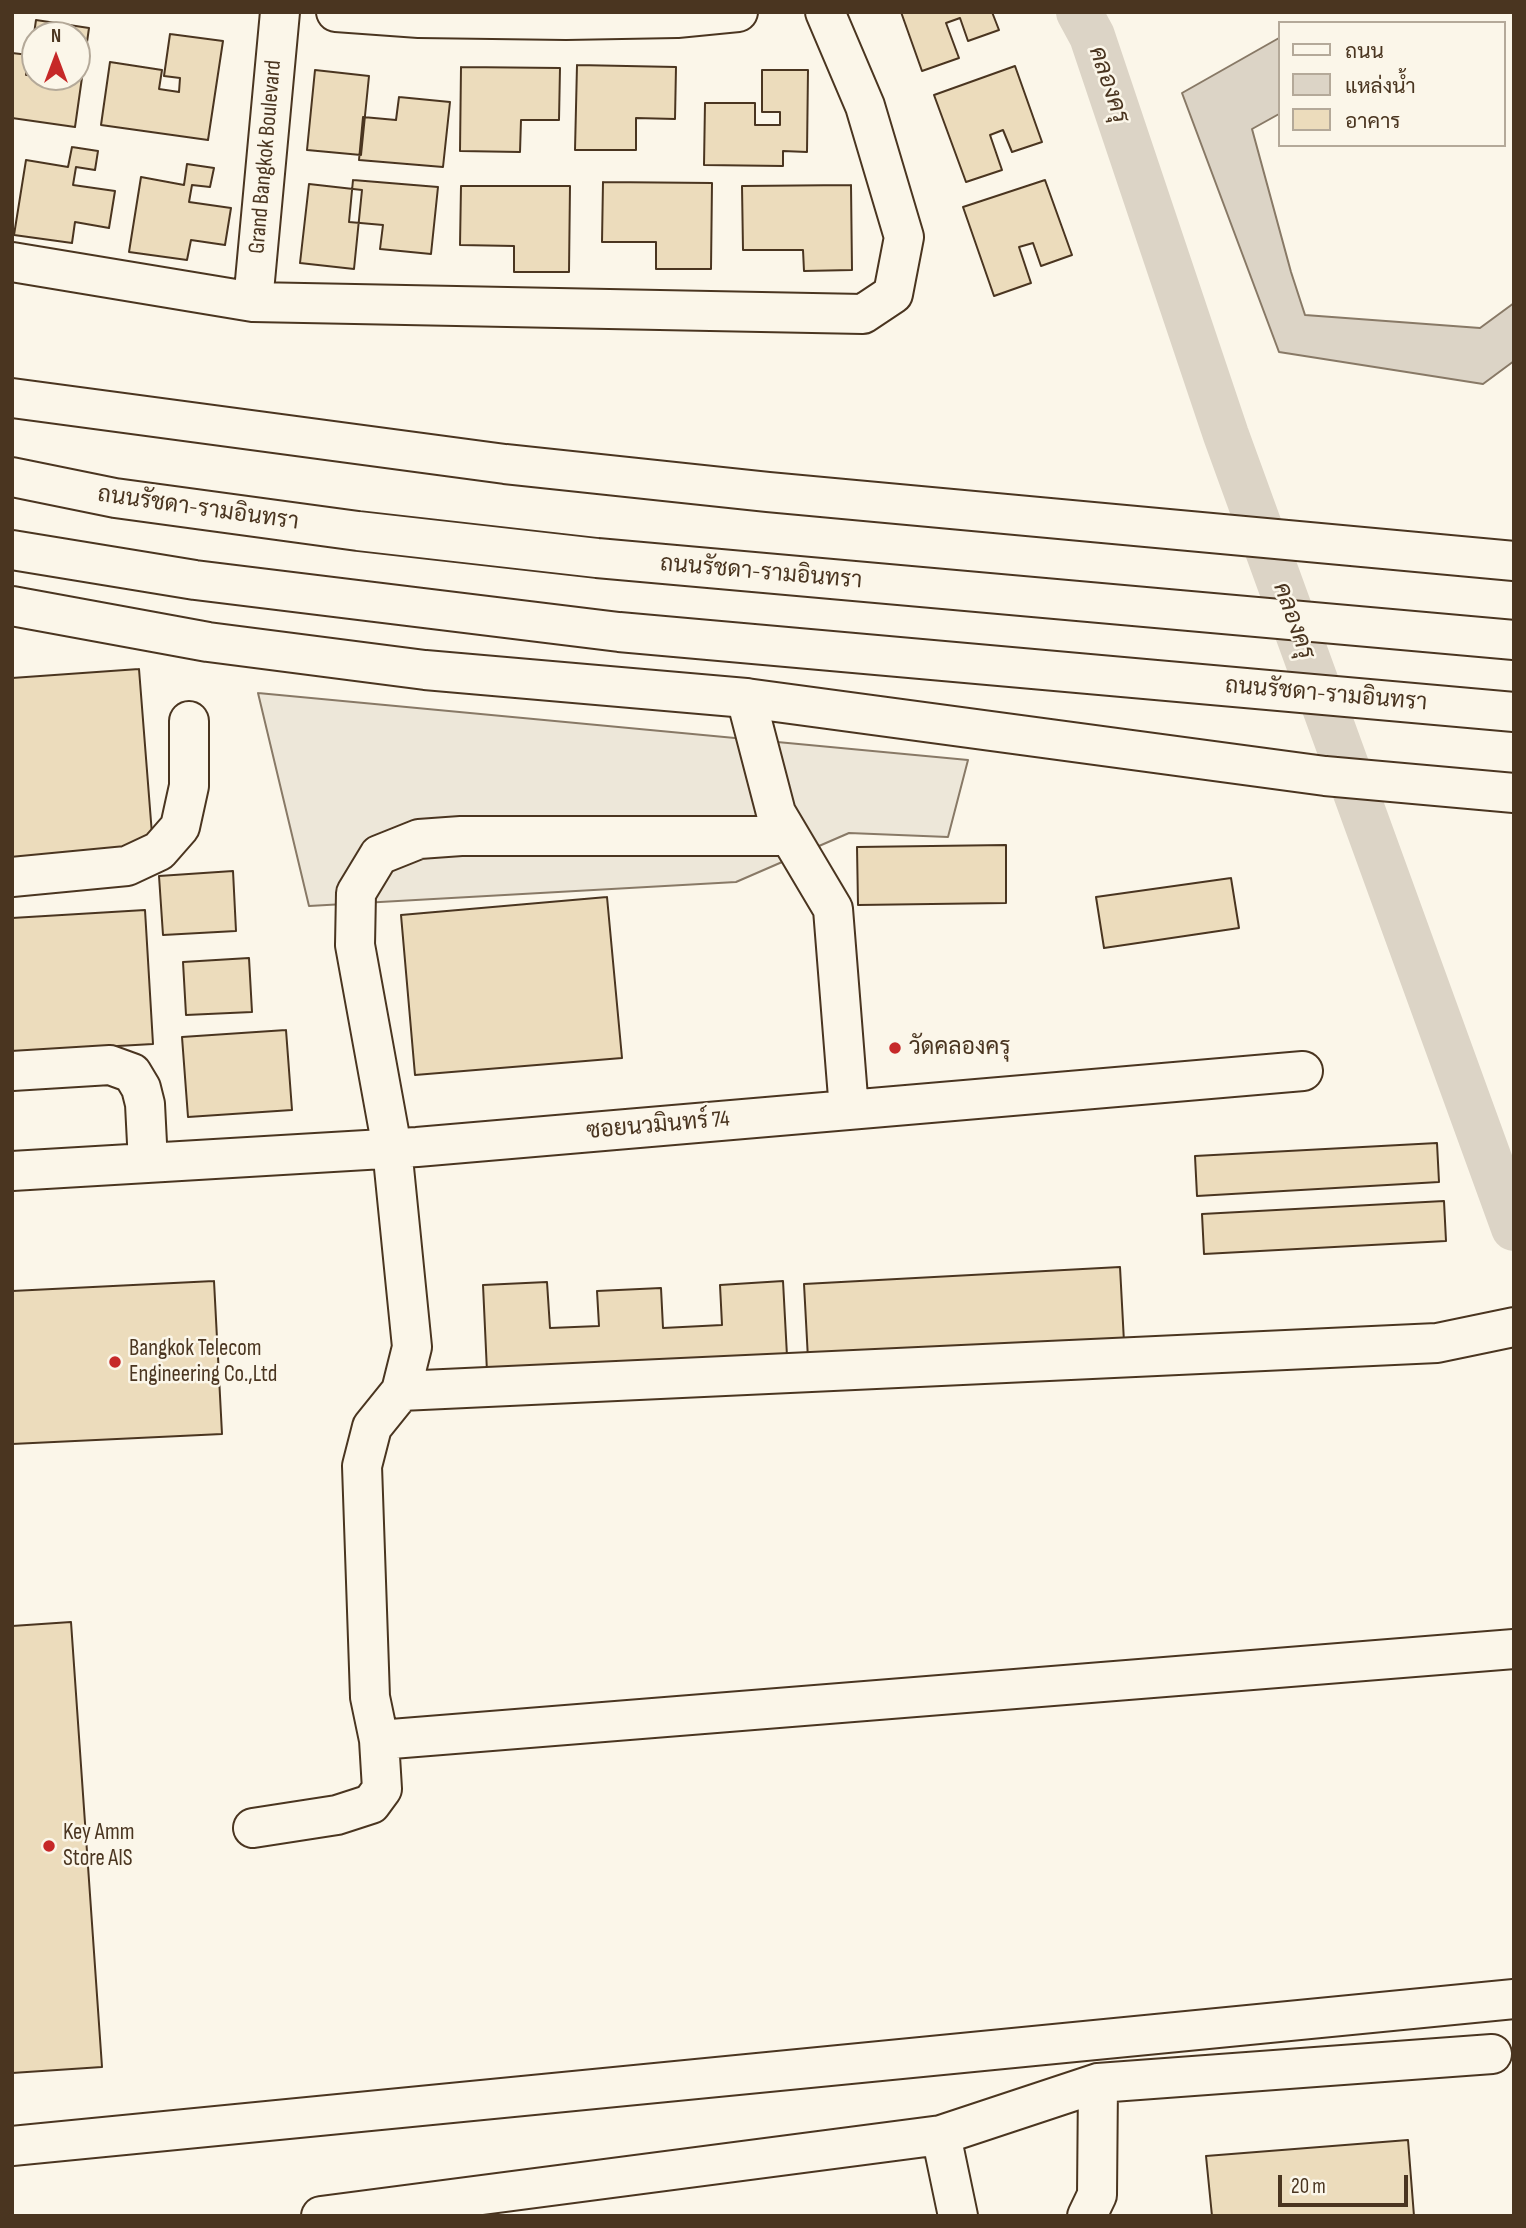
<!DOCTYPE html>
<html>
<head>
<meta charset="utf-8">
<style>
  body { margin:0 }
  #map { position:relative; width:1526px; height:2228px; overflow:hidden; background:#fbf6e9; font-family:"Sofia Sans Condensed",Sarabun,sans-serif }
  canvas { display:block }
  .frame { position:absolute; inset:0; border:14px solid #4a3520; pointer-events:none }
  .legend { position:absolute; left:1278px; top:21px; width:228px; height:126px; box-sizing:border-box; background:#fbf6e9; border:2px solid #b4a999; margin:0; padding:9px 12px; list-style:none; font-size:21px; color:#4a3520 }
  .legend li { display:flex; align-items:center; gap:14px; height:35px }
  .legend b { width:35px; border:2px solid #b4a999 }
  .north { position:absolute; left:21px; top:21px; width:70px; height:70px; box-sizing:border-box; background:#fbf6e9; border:2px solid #b4a999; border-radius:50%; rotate:0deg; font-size:19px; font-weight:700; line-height:28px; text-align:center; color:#4a3520 }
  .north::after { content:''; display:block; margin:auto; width:24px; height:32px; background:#c62828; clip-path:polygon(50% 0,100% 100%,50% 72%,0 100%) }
  .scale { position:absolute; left:1278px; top:2175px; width:130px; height:32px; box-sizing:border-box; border:4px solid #4a3520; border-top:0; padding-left:9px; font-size:21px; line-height:24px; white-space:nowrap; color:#4a3520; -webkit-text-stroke:5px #fbf6e9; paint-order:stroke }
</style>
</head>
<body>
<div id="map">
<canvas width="1526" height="2228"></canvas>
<div class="frame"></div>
<ul class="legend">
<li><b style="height:9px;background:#fbf6e9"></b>ถนน</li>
<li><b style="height:19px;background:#dcd4c6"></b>แหล่งน้ำ</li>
<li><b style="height:19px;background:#ecdcbc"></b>อาคาร</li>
</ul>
<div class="north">N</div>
<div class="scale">20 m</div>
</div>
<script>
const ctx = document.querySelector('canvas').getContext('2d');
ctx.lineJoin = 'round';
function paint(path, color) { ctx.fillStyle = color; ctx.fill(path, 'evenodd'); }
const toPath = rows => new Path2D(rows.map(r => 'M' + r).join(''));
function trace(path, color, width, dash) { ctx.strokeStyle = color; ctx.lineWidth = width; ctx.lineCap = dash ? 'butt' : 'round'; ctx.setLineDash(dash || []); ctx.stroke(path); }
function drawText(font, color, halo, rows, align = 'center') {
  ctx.font = font + ' "Sofia Sans Condensed",Sarabun,sans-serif'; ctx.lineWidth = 5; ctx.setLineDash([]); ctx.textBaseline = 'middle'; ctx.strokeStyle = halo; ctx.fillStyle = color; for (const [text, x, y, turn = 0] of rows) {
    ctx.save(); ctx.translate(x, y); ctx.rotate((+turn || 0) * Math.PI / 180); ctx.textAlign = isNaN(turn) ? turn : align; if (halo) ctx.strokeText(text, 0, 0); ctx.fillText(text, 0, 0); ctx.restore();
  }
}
const parking = toPath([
  [258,693,968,760,948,837,849,833,736,882,309,906,258,693]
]);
paint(parking, '#ede7d9');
trace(parking, '#887966', 2);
const water = toPath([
  [1279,38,1279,114,1252,129,1291,272,1305,315,1480,328,1514,303,1514,361,1483,384,1279,352,1182,93,1279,38]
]);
paint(water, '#dcd4c6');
trace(water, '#887966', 2);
trace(toPath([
  [1079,12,1092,36,1226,435,1514,1228]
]), '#dcd4c6', 46);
const building = toPath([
  [901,12,992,12,999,30,968,41,960,18,946,23,959,58,922,71,901,12],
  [36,20,89,28,75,127,12,118,12,53,29,55,26,75,77,77,77,35,35,35,35,63,30,62,36,20],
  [170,34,223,41,208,140,101,125,110,62,162,70,159,89,179,92,180,78,164,76,170,34],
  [577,65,676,67,675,119,636,118,636,150,575,150,577,65],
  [1015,66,1042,142,1012,152,1003,130,990,135,1002,170,966,182,934,95,1015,66],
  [461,67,560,68,559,120,521,120,520,152,460,151,461,67],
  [315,70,369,76,361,155,307,150,315,70],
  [762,70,808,70,807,152,783,151,783,166,704,165,705,103,755,103,755,125,780,125,780,112,762,112,762,70],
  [399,97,450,102,443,167,359,160,363,117,396,120,399,97],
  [72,147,98,151,95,170,76,167,73,185,115,191,109,228,75,222,72,243,14,235,26,160,68,167,72,147],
  [187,164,214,168,210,187,192,185,189,202,231,208,225,245,191,240,187,260,129,252,141,177,184,185,187,164],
  [353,180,438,187,431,254,380,249,383,225,349,222,353,180],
  [1045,180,1072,255,1041,266,1033,243,1019,247,1031,283,994,296,963,207,1045,180],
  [603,182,712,183,711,269,656,269,656,242,602,242,603,182],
  [309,184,362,190,354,269,300,263,309,184],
  [851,185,852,270,804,271,803,250,743,250,742,186,851,185],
  [461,186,570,186,569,272,514,272,514,246,460,245,461,186],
  [139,669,153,847,12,858,12,678,139,669],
  [1006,845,1006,903,858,905,857,847,1006,845],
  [233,871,236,931,163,935,159,876,233,871],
  [1231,878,1239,928,1104,948,1096,897,1231,878],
  [607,897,622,1058,415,1075,401,915,607,897],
  [145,910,153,1044,12,1052,12,918,145,910],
  [249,958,252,1012,186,1015,183,962,249,958],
  [286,1030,292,1110,188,1117,182,1037,286,1030],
  [1437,1143,1439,1182,1197,1196,1195,1156,1437,1143],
  [1444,1201,1446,1241,1204,1254,1202,1214,1444,1201],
  [1120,1267,1124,1342,808,1359,804,1284,1120,1267],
  [214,1281,222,1434,12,1444,12,1291,214,1281],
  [783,1281,787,1356,487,1372,483,1285,547,1282,550,1328,599,1326,597,1291,661,1288,663,1328,722,1325,720,1285,783,1281],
  [71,1622,102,2067,12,2073,12,1626,71,1622],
  [1408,2140,1414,2216,1212,2216,1206,2156,1408,2140]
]);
paint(building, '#ecdcbc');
trace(building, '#4a3520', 2);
const minor = toPath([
  [336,12,419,18,566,20,677,18,738,12],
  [12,262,253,302,863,314,893,294,904,237,865,106,825,12],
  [253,302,280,12],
  [746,698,776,813,833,909,849,1110],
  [789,836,461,836,419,839,379,855,356,893,355,945,392,1148,412,1347,401,1391,372,1427,362,1466,370,1697,379,1740,1514,1649],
  [12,877,127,866,159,851,180,827,189,786,189,721],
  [12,1071,110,1065,132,1073,141,1088,145,1104,148,1163],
  [12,1171,417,1147,1303,1071],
  [401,1391,1437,1343,1514,1327],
  [253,1828,337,1815,371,1804,382,1789,379,1740],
  [941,2135,958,2216],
  [12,2146,1514,1999],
  [321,2216,941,2135,1098,2083,1492,2054],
  [1087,2216,1097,2195,1098,2083]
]);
const major = toPath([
  [12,398,505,464,768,492,1514,561],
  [12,477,115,498,358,531,597,558,1514,640],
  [12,550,195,580,619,632,1514,712],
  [12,606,208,642,425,670,746,698,1325,776,1514,793]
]);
trace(minor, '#4a3520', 42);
trace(major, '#4a3520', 42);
trace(minor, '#fbf6e9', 38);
trace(major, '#fbf6e9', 38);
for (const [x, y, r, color] of [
  [895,1048,7,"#c62828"],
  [115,1362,7,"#c62828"],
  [49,1846,7,"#c62828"]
]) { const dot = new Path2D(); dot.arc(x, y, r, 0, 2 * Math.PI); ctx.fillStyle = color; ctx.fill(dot); trace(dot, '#fbf6e9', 2.5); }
drawText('23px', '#4a3520', '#fbf6e9', [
  ["Grand Bangkok Boulevard",266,157,-85],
  ["ถนนรัชดา-รามอินทรา",198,509,8],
  ["ถนนรัชดา-รามอินทรา",761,573,5],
  ["ถนนรัชดา-รามอินทรา",1326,695,5],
  ["ซอยนวมินทร์ 74",658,1126,-5]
]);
drawText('23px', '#4a3520', '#fbf6e9', [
  ["วัดคลองครุ",909,1048],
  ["Bangkok Telecom",129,1349],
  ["Engineering Co.,Ltd",129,1375],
  ["Key Amm",63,1833],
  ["Store AIS",63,1859]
], 'left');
drawText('italic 24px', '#4a3520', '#fbf6e9', [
  ["คลองครุ",1108,85,71],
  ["คลองครุ",1293,621,70]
]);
</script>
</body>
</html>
